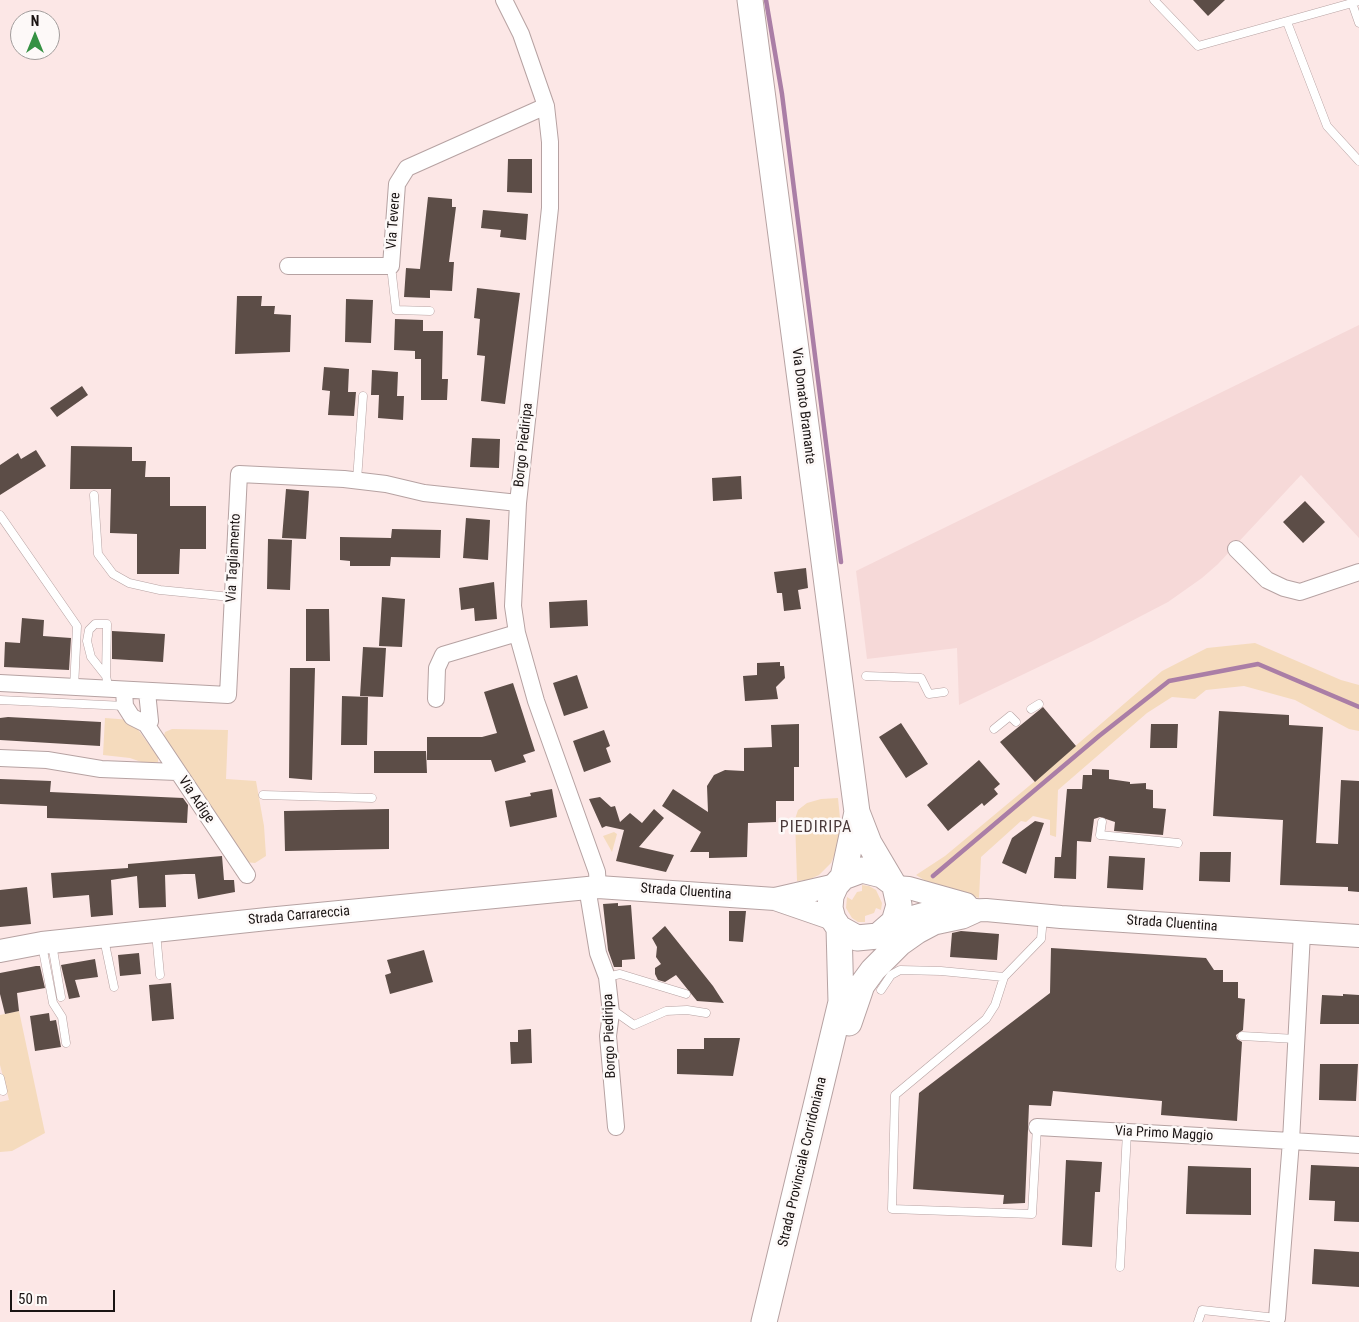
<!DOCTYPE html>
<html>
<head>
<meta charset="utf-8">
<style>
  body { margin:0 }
  #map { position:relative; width:1359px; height:1322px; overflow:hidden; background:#fce7e6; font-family:"Roboto Condensed",sans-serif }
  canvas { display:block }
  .north { position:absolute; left:10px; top:10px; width:50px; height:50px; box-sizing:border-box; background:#fdf9f8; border:1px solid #a29d9c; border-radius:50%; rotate:0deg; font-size:14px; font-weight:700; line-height:20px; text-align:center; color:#1a1413 }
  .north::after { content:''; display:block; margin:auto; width:18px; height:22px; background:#359143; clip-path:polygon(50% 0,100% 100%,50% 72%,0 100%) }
  .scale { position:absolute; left:10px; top:1290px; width:105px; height:22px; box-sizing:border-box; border:2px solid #1a1413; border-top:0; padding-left:6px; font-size:15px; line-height:18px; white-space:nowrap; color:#1a1413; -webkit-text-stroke:4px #fdf9f8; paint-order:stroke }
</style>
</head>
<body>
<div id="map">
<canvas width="1359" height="1322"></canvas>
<div class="north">N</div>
<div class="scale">50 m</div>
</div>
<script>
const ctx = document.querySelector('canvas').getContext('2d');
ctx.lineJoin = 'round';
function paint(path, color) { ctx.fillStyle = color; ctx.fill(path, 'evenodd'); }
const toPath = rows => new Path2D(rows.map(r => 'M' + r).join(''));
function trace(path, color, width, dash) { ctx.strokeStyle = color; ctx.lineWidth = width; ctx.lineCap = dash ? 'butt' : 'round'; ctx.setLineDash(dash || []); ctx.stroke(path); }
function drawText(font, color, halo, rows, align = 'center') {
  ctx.font = font + ' "Roboto Condensed",sans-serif'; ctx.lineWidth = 5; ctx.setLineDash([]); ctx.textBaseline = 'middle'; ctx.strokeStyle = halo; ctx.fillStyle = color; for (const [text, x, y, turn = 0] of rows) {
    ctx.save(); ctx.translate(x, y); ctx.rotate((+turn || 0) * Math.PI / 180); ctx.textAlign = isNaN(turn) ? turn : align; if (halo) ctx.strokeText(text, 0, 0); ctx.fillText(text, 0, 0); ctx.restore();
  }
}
paint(toPath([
  [1359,325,1359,538,1301,475,1218,564,1202,578,1168,602,1093,641,959,705,957,648,867,659,856,571]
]), '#f6d9d8');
paint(toPath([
  [1255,643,1341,680,1359,685,1359,731,1349,729,1295,700,1244,686,1206,690,1195,699,1172,697,1147,713,1058,790,1056,837,1050,835,1050,820,1033,816,1026,822,1021,821,981,857,979,898,929,883,916,875,945,856,1035,781,1162,671,1207,648],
  [105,718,131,720,158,757,158,762,144,763,130,758,103,755],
  [172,729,228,730,226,779,256,781,264,826,266,856,255,863,245,862,224,834,204,795,163,739,165,732],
  [838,798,841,829,838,847,831,863,819,875,808,880,797,881,795,819,798,810,807,803,821,799],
  [614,832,617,834,612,852,603,836],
  [862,885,869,886,876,890,882,903,881,910,876,908,874,913,865,916,865,922,858,922,852,918,846,908,847,897,852,900,857,892,862,891],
  [19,1011,45,1133,12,1151,0,1152,0,1102,9,1100,0,1065,0,1015]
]), '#f5dbbd');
trace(toPath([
  [766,0,782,94,841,562],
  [933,876,1099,736,1169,681,1258,664,1359,707]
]), '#aa7ea6', 4.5);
paint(toPath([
  [1193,0,1225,0,1208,16],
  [508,159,532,159,532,193,507,192],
  [428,197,452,199,452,207,456,207,449,262,454,262,452,291,430,290,430,298,404,297,406,268,420,269],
  [483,210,528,214,526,240,500,237,501,230,481,228],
  [477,288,520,293,505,404,481,401,485,356,477,355,480,319,474,318],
  [237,296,262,296,261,306,275,306,274,314,291,315,290,352,235,354],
  [346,299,373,300,371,343,345,342],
  [395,319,423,320,423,331,443,331,442,379,448,379,447,400,421,400,421,359,415,359,415,351,394,350],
  [324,367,349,369,348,392,356,392,354,416,328,415,330,391,322,390],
  [372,370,398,372,397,396,404,396,403,420,378,418,379,395,371,395],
  [82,386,88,395,57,417,50,408],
  [472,438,500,439,499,468,470,467],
  [71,446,132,447,132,461,146,461,145,477,170,477,170,506,206,506,206,549,180,549,179,574,137,574,137,534,110,533,111,489,70,489],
  [36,450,46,466,0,495,0,465,18,453,21,459],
  [741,476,742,499,713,501,712,478],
  [286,489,309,491,306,539,282,538],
  [1305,501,1325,522,1303,543,1283,522],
  [466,518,490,520,488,560,463,558],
  [392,529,441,530,440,558,391,557,390,566,350,566,350,561,340,560,340,537,391,538],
  [268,539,292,540,290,590,267,589],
  [806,568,808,588,798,590,801,609,784,611,782,593,777,593,774,572],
  [494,582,497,619,475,621,474,608,461,610,459,588],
  [382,597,405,599,402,647,379,646],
  [587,600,588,626,550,628,549,602],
  [306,609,329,609,330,661,306,661],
  [22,618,44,620,43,636,71,638,69,670,4,667,5,642,20,643],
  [112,631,165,634,163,662,112,659],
  [363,647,386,648,383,697,360,696],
  [780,662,780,666,784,666,785,678,776,687,778,699,745,701,743,676,757,675,757,663],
  [290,668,315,668,312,780,289,778],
  [577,675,588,708,564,716,553,683],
  [513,683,535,751,523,755,526,762,495,772,491,760,427,760,427,737,482,737,497,733,484,692],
  [342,696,368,697,367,745,341,745],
  [1043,707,1076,746,1035,782,1000,742],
  [1219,711,1289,715,1289,725,1323,727,1316,843,1338,844,1341,780,1359,781,1359,892,1348,891,1348,887,1280,885,1283,820,1213,816],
  [8,717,101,722,100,746,0,740,0,718],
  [901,723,928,764,906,778,879,737],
  [799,724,799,767,794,767,794,801,776,801,776,822,748,823,747,857,709,858,709,852,690,852,701,832,662,806,673,789,708,812,707,786,714,775,725,770,744,771,744,748,772,747,771,725],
  [1151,724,1178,724,1177,748,1150,748],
  [604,730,610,746,606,748,611,762,584,772,573,741],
  [374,751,426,751,427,773,374,773],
  [979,760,1000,784,994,789,998,794,984,806,982,803,948,831,927,805],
  [1092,769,1109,770,1109,779,1130,782,1130,784,1146,783,1146,789,1153,790,1153,808,1166,809,1163,835,1114,831,1115,822,1100,817,1094,819,1091,842,1077,841,1076,879,1054,878,1055,857,1061,857,1067,789,1082,789,1083,775,1092,775],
  [0,779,51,781,50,792,183,798,188,805,187,823,47,818,47,806,0,804],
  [552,789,557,817,510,827,505,801,531,796,530,793],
  [600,797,611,807,615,806,620,822,630,813,642,823,654,809,664,818,639,847,674,855,666,872,616,861,624,830,606,826,602,828,589,799],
  [389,809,389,849,285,851,284,811],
  [1035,821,1044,823,1026,874,1002,863,1012,838],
  [1200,852,1231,852,1230,882,1199,881],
  [222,856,224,880,234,880,235,892,198,899,195,874,184,874,165,875,166,907,139,908,137,876,111,880,113,915,91,917,89,895,53,898,51,873,128,868,128,864],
  [1109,856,1145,858,1143,890,1107,888],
  [27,887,31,924,0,927,0,890],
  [618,903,618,906,631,905,635,959,622,960,622,967,614,967,608,950,603,904],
  [729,911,746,911,743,942,729,941],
  [665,926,713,986,724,1003,697,1001,676,975,665,982,658,980,655,974,655,968,661,964,656,957,657,947,652,938],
  [961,931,999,934,997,960,950,957,952,933],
  [1051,948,1206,958,1214,970,1223,970,1223,982,1238,982,1238,998,1245,999,1243,1030,1236,1035,1237,1039,1242,1042,1237,1121,1161,1115,1162,1101,1053,1091,1051,1106,1029,1105,1025,1203,1003,1204,1004,1195,913,1189,919,1093,1050,993],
  [424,950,433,982,390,994,385,975,391,973,387,960],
  [139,953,141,974,120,976,118,955],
  [95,959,98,977,75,980,80,997,69,999,61,965],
  [36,966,40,966,45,988,17,993,19,1011,5,1014,0,994,0,973],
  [171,983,174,1019,152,1021,149,985],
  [1343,994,1359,995,1359,1024,1320,1024,1322,995,1343,996],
  [49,1013,50,1021,56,1020,61,1047,35,1051,30,1016],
  [531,1029,532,1063,511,1064,510,1042,518,1042,518,1030],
  [704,1038,740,1038,733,1076,677,1074,677,1049,704,1049],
  [1320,1064,1358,1064,1356,1101,1319,1100],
  [1066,1160,1102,1162,1100,1192,1095,1192,1092,1247,1062,1245],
  [1311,1165,1359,1167,1359,1222,1334,1221,1335,1201,1309,1200],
  [1188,1166,1251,1168,1251,1215,1186,1214],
  [1314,1249,1359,1252,1359,1287,1312,1284]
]), '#5c4d47');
const service = toPath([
  [1154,0,1198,46,1359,1],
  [1352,3,1359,23],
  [1287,22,1327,126,1359,161],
  [391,266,396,310,430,311],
  [357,480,363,396],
  [94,495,98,554,113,574,129,583,160,590,231,597],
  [0,515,77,626,74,688],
  [106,676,107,624,95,624,89,630,87,641,91,657,106,676,109,690],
  [866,676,921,678,929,694,944,692],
  [0,700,125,706],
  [1031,709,1039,704],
  [994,729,1010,716,1016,722],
  [263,795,372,798],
  [1102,822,1100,835,1178,843],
  [156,933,160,975],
  [104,939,114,987],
  [52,944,61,997],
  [42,945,53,1003,62,1017,66,1043],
  [607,977,620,974,686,994],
  [881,990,891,975,900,970,941,971,1004,977],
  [611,1013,617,1013,634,1025,666,1011,687,1010,706,1013],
  [1242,1036,1296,1039],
  [0,1078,3,1091],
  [1037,1127,1032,1214,892,1209,895,1095,986,1019,995,1005,1004,977,1041,939,1043,918],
  [1120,1267,1127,1132],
  [1198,1322,1202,1310,1277,1318]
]);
const minor = toPath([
  [504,0,521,34,546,106,550,142,550,208,518,503,513,606,517,633,536,701,597,872,598,887],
  [288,266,391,266,397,184,407,168,546,106],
  [1236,549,1267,580,1284,588,1300,592,1359,572],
  [0,683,228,695,239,474,344,479,386,484,424,493,518,503],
  [124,691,125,706,132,717,146,724,247,875],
  [436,699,437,668,443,655,517,633],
  [146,724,150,721,147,692],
  [0,758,47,760,101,769,177,772],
  [587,887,598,953,607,977,611,1013,608,1036,616,1127],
  [1302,933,1291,1141,1359,1145],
  [1037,1127,1291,1141,1277,1318]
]);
const secondary = toPath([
  [895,887,909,888,966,904],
  [775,899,836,885],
  [894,922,930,912,986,910,1061,917,1359,936],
  [0,951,42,943,267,919,598,887,775,899,833,919]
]);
const primary = toPath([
  [750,0,857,812,869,843,895,887,899,905,894,922,878,936,857,938,839,928,833,919,830,908,831,896,836,885,843,877,862,870,882,875,890,881],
  [843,877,857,812],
  [849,1023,862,985,873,970,900,943,917,931,934,922,962,916,973,911],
  [764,1322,841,1002,839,928]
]);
trace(service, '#b6a2a2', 9);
trace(minor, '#b6a2a2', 18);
trace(secondary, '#b6a2a2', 24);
trace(primary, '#b6a2a2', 27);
trace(service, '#fff', 8);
trace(minor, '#fff', 16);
trace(secondary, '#fff', 22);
trace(primary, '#fff', 25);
drawText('14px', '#1a1413', '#fdf9f8', [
  ["Via Tevere",394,221,-86],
  ["Via Donato Bramante",803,406,83],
  ["Borgo Piediripa",524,445,-84],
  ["Via Tagliamento",234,558,-87],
  ["Via Adige",196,800,56],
  ["Strada Cluentina",686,892,4],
  ["Strada Carrareccia",299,916,-5],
  ["Strada Cluentina",1172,924,4],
  ["Borgo Piediripa",610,1036,-92],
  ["Via Primo Maggio",1164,1134,3],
  ["Strada Provinciale Corridoniana",803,1162,-77]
]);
ctx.letterSpacing = '1px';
drawText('16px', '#4b3b3b', '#fdf9f8', [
  ["PIEDIRIPA",816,828]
]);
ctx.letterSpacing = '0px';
</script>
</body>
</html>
